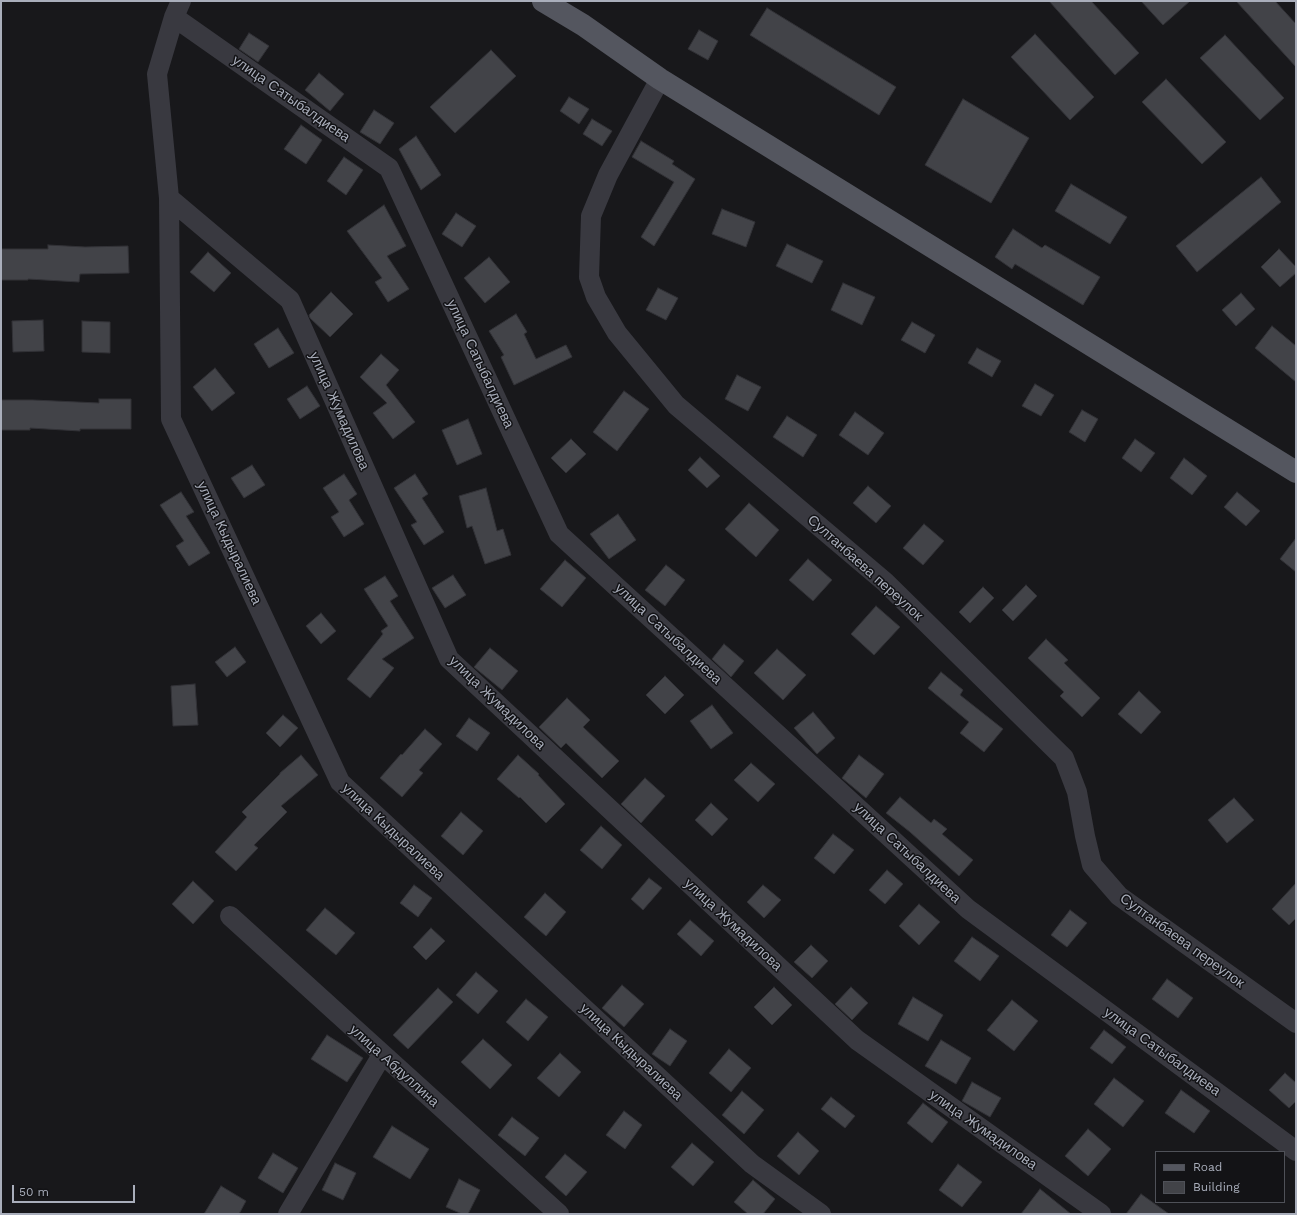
<!DOCTYPE html>
<html>
<head>
<meta charset="utf-8">
<style>
  body { margin:0 }
  #map { position:relative; width:1297px; height:1215px; overflow:hidden; background:#18181b; font-family:"Work Sans",sans-serif }
  canvas { display:block }
  .frame { position:absolute; inset:0; border:2px solid #a9aebb; pointer-events:none }
  .legend { position:absolute; left:1155px; top:1151px; width:130px; height:52px; box-sizing:border-box; background:#131316; border:1px solid #4f5158; margin:0; padding:5px 7px; list-style:none; font-size:12px; color:#a9aebb }
  .legend li { display:flex; align-items:center; gap:8px; height:20px }
  .legend b { width:20px; border:1px solid #4f5158 }
  .scale { position:absolute; left:12px; top:1185px; width:123px; height:18px; box-sizing:border-box; border:2px solid #a9aebb; border-top:0; padding-left:5px; font-size:12px; line-height:14px; white-space:nowrap; color:#a9aebb; -webkit-text-stroke:3px #131316; paint-order:stroke }
</style>
</head>
<body>
<div id="map">
<canvas width="1297" height="1215"></canvas>
<div class="frame"></div>
<ul class="legend">
<li><b style="height:5px;background:#54565f"></b>Road</li>
<li><b style="height:11px;background:#424348"></b>Building</li>
</ul>
<div class="scale">50 m</div>
</div>
<script>
const ctx = document.querySelector('canvas').getContext('2d');
ctx.lineJoin = 'round';
function paint(path, color) { ctx.fillStyle = color; ctx.fill(path, 'evenodd'); }
const toPath = rows => new Path2D(rows.map(r => 'M' + r).join(''));
function trace(path, color, width, dash) { ctx.strokeStyle = color; ctx.lineWidth = width; ctx.lineCap = dash ? 'butt' : 'round'; ctx.setLineDash(dash || []); ctx.stroke(path); }
function drawText(font, color, halo, rows, align = 'center') {
  ctx.font = font + ' "Work Sans",sans-serif'; ctx.lineWidth = 3; ctx.setLineDash([]); ctx.textBaseline = 'middle'; ctx.strokeStyle = halo; ctx.fillStyle = color; for (const [text, x, y, turn = 0] of rows) {
    ctx.save(); ctx.translate(x, y); ctx.rotate((+turn || 0) * Math.PI / 180); ctx.textAlign = isNaN(turn) ? turn : align; if (halo) ctx.strokeText(text, 0, 0); ctx.fillText(text, 0, 0); ctx.restore();
  }
}
const building = toPath([
  [1049,1,1091,1,1139,53,1115,75,1049,1],
  [1141,1,1190,1,1163,25,1141,1],
  [1236,1,1275,1,1296,24,1296,67,1236,1],
  [767,8,896,87,879,115,750,35,767,8],
  [699,30,718,41,708,60,688,49,699,30],
  [249,33,269,46,258,62,239,49,249,33],
  [1035,34,1094,97,1070,120,1011,57,1035,34],
  [1225,35,1284,98,1260,120,1200,58,1225,35],
  [491,50,516,76,455,133,430,107,491,50],
  [319,73,344,94,330,111,305,90,319,73],
  [1166,79,1226,142,1202,164,1142,102,1166,79],
  [569,97,589,109,579,124,560,111,569,97],
  [963,99,1029,138,991,203,925,165,963,99],
  [374,110,394,123,380,144,360,132,374,110],
  [592,119,612,131,602,146,583,134,592,119],
  [301,125,322,140,306,164,284,149,301,125],
  [416,136,441,175,421,190,399,149,416,136],
  [641,141,674,161,672,164,695,179,654,246,641,237,674,182,632,157,641,141],
  [344,157,363,170,346,195,327,181,344,157],
  [1261,177,1281,202,1197,272,1176,246,1261,177],
  [1071,184,1127,217,1110,244,1055,211,1071,184],
  [384,205,406,246,387,256,409,289,388,302,375,282,382,278,347,231,384,205],
  [722,209,755,222,746,247,712,234,722,209],
  [456,213,476,226,462,247,442,234,456,213],
  [1013,229,1042,248,1045,245,1100,277,1083,305,1015,264,1012,269,995,257,1013,229],
  [787,244,823,261,812,283,776,266,787,244],
  [48,245,85,247,128,246,129,273,80,274,79,282,28,279,28,280,1,280,1,249,48,249,48,245],
  [1279,249,1296,267,1296,273,1280,287,1261,267,1279,249],
  [208,252,231,273,214,292,190,272,208,252],
  [489,257,510,282,485,303,464,278,489,257],
  [843,283,875,297,862,325,831,310,843,283],
  [658,288,678,298,666,320,646,310,658,288],
  [331,292,353,314,330,337,310,318,309,315,331,292],
  [1241,293,1255,309,1236,326,1222,310,1241,293],
  [516,314,527,332,524,334,536,359,566,345,572,357,514,385,501,357,504,355,489,331,516,314],
  [43,320,44,351,13,352,12,321,43,320],
  [82,321,110,322,110,353,82,352,82,321],
  [912,322,935,335,925,353,901,340,912,322],
  [1272,326,1296,346,1296,382,1255,348,1272,326],
  [278,328,294,353,269,368,254,344,278,328],
  [977,348,1001,361,992,377,968,363,977,348],
  [381,354,399,370,386,385,415,422,393,439,373,413,387,403,360,377,381,354],
  [215,368,235,393,212,411,193,387,215,368],
  [737,375,761,387,748,411,725,399,737,375],
  [1035,384,1054,395,1041,416,1022,406,1035,384],
  [307,386,320,406,300,419,287,399,307,386],
  [624,391,649,409,617,451,593,432,624,391],
  [99,399,131,399,131,429,80,429,80,431,30,428,30,430,1,430,1,400,33,400,99,403,99,399],
  [1082,410,1098,419,1085,442,1069,432,1082,410],
  [855,412,884,433,868,455,839,435,855,412],
  [787,416,817,435,803,457,773,437,787,416],
  [468,419,482,454,457,465,442,430,468,419],
  [571,439,586,454,566,473,551,458,571,439],
  [1135,439,1155,453,1141,472,1122,458,1135,439],
  [700,457,720,476,707,488,688,470,700,457],
  [1184,458,1207,476,1192,495,1170,478,1184,458],
  [252,465,265,485,244,498,231,478,252,465],
  [344,474,357,494,349,500,364,524,344,537,331,517,339,512,323,488,344,474],
  [415,474,428,494,422,498,444,532,424,545,411,525,417,522,394,488,415,474],
  [868,486,891,506,876,523,853,503,868,486],
  [486,488,497,531,503,529,511,555,485,564,472,526,467,528,459,496,486,488],
  [181,492,194,512,186,516,210,553,189,566,176,546,184,541,160,505,181,492],
  [1237,492,1260,511,1246,526,1224,507,1237,492],
  [749,503,779,530,756,557,725,529,749,503],
  [618,514,636,540,609,559,590,534,618,514],
  [924,524,944,541,923,565,903,548,924,524],
  [1296,538,1296,572,1280,559,1296,538],
  [808,559,832,580,813,601,789,580,808,559],
  [565,560,586,578,562,607,540,589,565,560],
  [666,565,685,580,665,606,645,590,666,565],
  [453,575,466,595,445,608,432,588,453,575],
  [385,576,398,596,390,601,414,638,382,659,394,668,370,698,347,679,383,634,381,631,388,626,364,589,385,576],
  [1026,585,1037,596,1013,621,1002,610,1026,585],
  [983,587,994,598,970,623,959,612,983,587],
  [876,606,900,627,874,655,851,634,876,606],
  [321,613,336,631,321,644,306,626,321,613],
  [1046,639,1068,660,1064,663,1100,698,1082,717,1060,696,1064,692,1028,658,1046,639],
  [724,644,744,661,731,677,712,659,724,644],
  [235,647,246,662,227,677,215,662,235,647],
  [490,648,518,671,502,690,474,667,490,648],
  [777,649,806,675,783,700,754,673,777,649],
  [941,672,963,690,960,695,1003,729,984,752,960,733,969,722,928,688,941,672],
  [665,676,684,695,665,714,646,695,665,676],
  [195,684,198,725,173,726,171,686,195,684],
  [1139,691,1161,712,1141,734,1118,714,1139,691],
  [567,698,590,720,583,727,619,761,602,778,566,743,561,748,539,727,567,698],
  [712,705,733,733,711,749,690,721,712,705],
  [813,712,835,738,817,754,794,728,813,712],
  [283,715,298,728,280,747,266,733,283,715],
  [469,718,490,733,477,751,456,736,469,718],
  [425,729,442,744,419,770,423,773,402,797,380,778,401,754,402,755,425,729],
  [301,755,318,775,281,806,287,812,254,845,258,848,236,871,215,852,247,817,242,812,280,774,280,773,301,755],
  [518,755,539,774,538,775,565,804,546,823,520,797,519,798,497,779,518,755],
  [859,755,884,774,866,798,842,778,859,755],
  [751,763,775,784,758,802,734,780,751,763],
  [645,778,665,796,641,823,621,804,645,778],
  [900,797,931,823,934,819,947,829,942,834,973,860,959,876,910,832,886,813,900,797],
  [1234,798,1254,820,1227,843,1208,820,1234,798],
  [711,803,728,819,712,836,695,820,711,803],
  [461,812,483,831,463,855,441,836,461,812],
  [601,826,622,845,602,869,580,850,601,826],
  [833,834,854,850,834,874,814,858,833,834],
  [887,870,903,884,885,904,869,890,887,870],
  [649,878,662,888,643,910,631,899,649,878],
  [193,881,214,901,193,924,172,904,193,881],
  [1296,883,1296,918,1289,925,1272,909,1296,883],
  [414,885,432,898,418,917,400,903,414,885],
  [763,885,781,900,764,918,747,902,763,885],
  [545,893,566,912,546,936,524,917,545,893],
  [919,904,940,922,919,945,899,926,919,904],
  [325,908,355,933,336,955,306,930,325,908],
  [1070,910,1087,923,1067,947,1051,935,1070,910],
  [690,920,714,941,701,956,677,934,690,920],
  [431,928,445,941,426,960,413,947,431,928],
  [972,937,999,956,980,981,954,961,972,937],
  [811,945,828,961,812,978,794,962,811,945],
  [476,972,498,991,478,1014,456,995,476,972],
  [1167,979,1193,998,1178,1018,1152,999,1167,979],
  [622,985,644,1004,624,1027,602,1008,622,985],
  [774,987,792,1005,772,1025,754,1007,774,987],
  [851,987,868,1003,852,1020,835,1004,851,987],
  [438,988,453,1002,408,1049,393,1035,438,988],
  [913,997,943,1015,928,1041,898,1024,913,997],
  [526,999,548,1017,528,1041,506,1022,526,999],
  [1012,1000,1038,1021,1014,1051,987,1030,1012,1000],
  [670,1029,687,1041,670,1066,652,1054,670,1029],
  [1104,1030,1126,1047,1112,1064,1090,1048,1104,1030],
  [327,1035,363,1058,347,1082,311,1059,327,1035],
  [483,1039,512,1065,490,1089,461,1062,483,1039],
  [941,1040,971,1058,956,1084,925,1066,941,1040],
  [729,1049,751,1068,731,1092,709,1073,729,1049],
  [560,1053,581,1072,559,1097,537,1078,560,1053],
  [1285,1073,1296,1083,1296,1101,1289,1108,1269,1090,1285,1073],
  [1114,1078,1144,1101,1123,1127,1094,1104,1114,1078],
  [972,1082,1001,1098,990,1117,962,1101,972,1082],
  [1181,1090,1210,1111,1194,1133,1165,1113,1181,1090],
  [742,1091,764,1110,744,1134,722,1115,742,1091],
  [831,1097,855,1116,845,1128,821,1109,831,1097],
  [923,1103,948,1122,932,1143,907,1123,923,1103],
  [624,1111,642,1125,625,1149,606,1135,624,1111],
  [512,1117,539,1138,525,1156,498,1135,512,1117],
  [392,1126,429,1149,410,1179,373,1157,392,1126],
  [1088,1129,1111,1149,1088,1176,1065,1156,1088,1129],
  [798,1132,819,1151,799,1175,777,1156,798,1132],
  [692,1143,714,1162,693,1186,671,1167,692,1143],
  [273,1153,298,1168,283,1193,258,1178,273,1153],
  [565,1154,587,1172,566,1196,545,1177,565,1154],
  [335,1163,356,1173,343,1200,322,1190,335,1163],
  [958,1164,982,1182,962,1207,939,1190,958,1164],
  [459,1179,480,1190,468,1214,462,1214,446,1207,459,1179],
  [753,1180,775,1199,763,1214,748,1214,734,1202,753,1180],
  [221,1186,246,1201,239,1214,204,1214,221,1186],
  [1040,1189,1071,1214,1021,1214,1040,1189],
  [1141,1194,1169,1214,1126,1214,1141,1194]
]);
paint(building, '#424348');
trace(building, '#323237', 1);
trace(toPath([
  [181,1,174,17,157,74,169,198,290,300,449,659,857,1040,1101,1214],
  [174,17,389,168,559,534,968,909,1296,1151],
  [660,79,608,175,591,216,589,277,596,297,617,333,676,405,885,582,1064,758,1077,792,1085,836,1092,865,1119,896,1296,1023],
  [169,198,171,419,340,782,752,1164,821,1214],
  [230,916,559,1214],
  [288,1214,382,1055]
]), '#393940', 20);
trace(toPath([
  [543,1,583,25,660,79,1296,472]
]), '#54565f', 22);
drawText('14px', '#a9aebb', '#131316', [
  ["улица Сатыбалдиева",291,99,35],
  ["улица Сатыбалдиева",480,364,65],
  ["улица Жумадилова",339,411,66],
  ["улица Кыдыралиева",229,543,65],
  ["Султанбаева переулок",865,568,42],
  ["улица Сатыбалдиева",668,634,43],
  ["улица Жумадилова",497,703,44],
  ["улица Кыдыралиева",393,832,43],
  ["улица Сатыбалдиева",907,853,43],
  ["улица Жумадилова",733,925,43],
  ["Султанбаева переулок",1182,941,36],
  ["улица Кыдыралиева",631,1052,43],
  ["улица Сатыбалдиева",1162,1052,36],
  ["улица Абдуллина",394,1066,42],
  ["улица Жумадилова",983,1130,35]
]);
</script>
</body>
</html>
